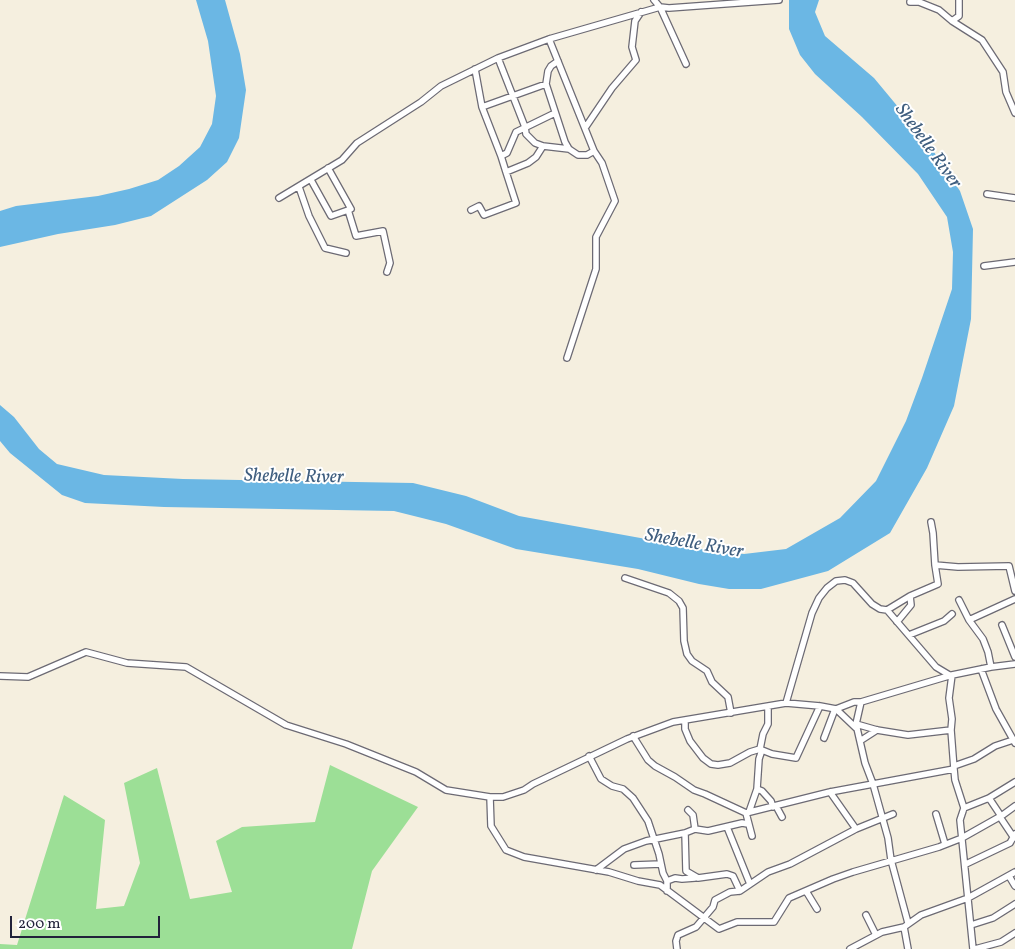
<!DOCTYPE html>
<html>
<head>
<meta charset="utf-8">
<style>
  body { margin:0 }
  #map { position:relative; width:1015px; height:949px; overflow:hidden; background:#f5efdf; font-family:Vollkorn,serif }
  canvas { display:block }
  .scale { position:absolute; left:10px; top:916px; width:150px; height:22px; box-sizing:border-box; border:2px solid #22223b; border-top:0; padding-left:6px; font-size:15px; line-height:18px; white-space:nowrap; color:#22223b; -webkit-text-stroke:4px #fff; paint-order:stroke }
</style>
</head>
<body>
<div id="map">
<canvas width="1015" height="949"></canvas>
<div class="scale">200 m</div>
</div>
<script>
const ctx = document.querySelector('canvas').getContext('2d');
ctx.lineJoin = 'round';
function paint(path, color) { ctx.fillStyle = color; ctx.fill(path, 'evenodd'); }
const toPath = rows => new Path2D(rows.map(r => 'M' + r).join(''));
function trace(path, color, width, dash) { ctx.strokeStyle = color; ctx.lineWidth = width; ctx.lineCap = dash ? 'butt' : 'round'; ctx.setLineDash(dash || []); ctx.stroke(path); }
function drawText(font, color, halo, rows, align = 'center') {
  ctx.font = font + ' Vollkorn,serif'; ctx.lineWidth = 4; ctx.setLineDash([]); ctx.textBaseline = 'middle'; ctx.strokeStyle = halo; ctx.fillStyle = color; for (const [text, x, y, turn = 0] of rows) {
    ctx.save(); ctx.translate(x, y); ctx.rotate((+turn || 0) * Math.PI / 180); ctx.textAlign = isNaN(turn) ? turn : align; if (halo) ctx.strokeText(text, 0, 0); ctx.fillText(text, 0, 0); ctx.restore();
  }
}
paint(toPath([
  [330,765,418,807,372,871,352,949,0,949,0,944,17,945,64,795,105,820,96,909,124,906,140,863,124,783,157,768,190,899,232,892,216,841,242,827,315,822]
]), '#9cdf96');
paint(toPath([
  [196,0,225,0,240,54,246,90,239,138,227,162,207,180,151,216,115,225,58,234,0,247,0,211,16,206,98,196,129,189,158,180,179,166,200,147,212,124,216,96,208,41],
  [789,0,819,0,815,12,825,36,874,78,928,143,960,191,973,229,971,319,954,406,927,468,890,533,828,571,761,589,729,589,699,584,638,569,516,549,446,524,394,511,164,507,85,503,62,495,10,453,0,441,0,405,14,417,39,449,57,464,104,475,183,479,413,483,466,496,519,516,657,541,674,546,744,554,786,549,840,518,876,481,906,421,922,378,952,289,953,252,947,217,918,174,862,117,815,74,800,55,789,29]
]), '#6bb7e4');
const street = toPath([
  [654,0,660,7,686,64],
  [910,2,919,2,939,10,952,21,982,40,1003,72,1006,92,1015,113],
  [952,21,959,16,959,0],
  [549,39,594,151,602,163,615,201,596,237,596,269,567,358],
  [498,58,525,127,526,134,535,143,543,146],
  [475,69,482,107],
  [546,84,548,71,551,66,558,61],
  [555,113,516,132,507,153,501,156,482,107,546,84,565,142,569,149,578,155,587,155,594,151],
  [585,128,612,88,636,60,632,47,635,21,641,12],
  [501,156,506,172,528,163,536,157,543,146,569,149],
  [311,180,331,216,351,209,328,168],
  [299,187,309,216,325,248,346,253],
  [987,194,1015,198],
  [279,198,342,160,357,143,421,102,441,86,498,58,549,39,660,7,669,8,779,0],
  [348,210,356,236,383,231,390,263,387,272],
  [471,210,479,206,484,215,516,203,506,172],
  [984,266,1015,262],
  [935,565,958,567,1009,566,1015,591],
  [625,578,669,593,679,601,683,608,684,641,687,654,692,661,707,671,712,682,728,697,731,713],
  [959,600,969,620,983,639,988,652,991,667],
  [887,610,910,596],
  [969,620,1015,599],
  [897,622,911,605,910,596,938,584,935,565,933,533,931,522],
  [1002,625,1015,657],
  [909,635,944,621,952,614],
  [981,669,996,709,1015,743],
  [952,675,949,698,952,719,951,730,954,769,955,780,964,808,960,820,973,949],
  [0,676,28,677,86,652,127,663,186,667,286,725,346,744,416,772,446,790,490,797,503,797,524,790,533,784,627,739,673,722,786,703,820,706,836,709,854,702,861,702,952,675,991,667,1015,664],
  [861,702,856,724,865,763,873,784,888,838,891,860,908,923],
  [786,703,812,613,819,598,827,588,836,581,845,580,853,583,872,604,880,609,887,610,936,667,951,676],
  [836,709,856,728],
  [685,720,685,729,690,741,703,758,711,764,718,765,730,763,750,752,760,749],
  [856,724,877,730,908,735,951,730],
  [633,736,648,760,655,766,675,777,694,790,705,794,746,813,830,792,954,769],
  [824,738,835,709],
  [860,741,877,730],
  [762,750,772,754,796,758,820,706],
  [589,756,601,779,612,786,623,789,633,798,648,821,659,854,663,873,667,881,667,891],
  [954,766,974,759,995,746,1013,740],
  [757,789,762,791,771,801,773,807],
  [830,792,856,829],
  [490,797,491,826,506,850,524,857,609,872,638,881,660,885,719,929,737,922,774,922,789,898,833,879,853,872,939,847,962,838,1001,816],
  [989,798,1001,816],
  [776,806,782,817],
  [964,808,989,798,1015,782],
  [688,810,693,815,695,829,708,831,742,823,748,824],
  [749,812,757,789,759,759,762,750,760,749,763,734,768,724,768,707],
  [746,813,752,836],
  [936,814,945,844],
  [1000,817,1014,838],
  [1000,817,1015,806],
  [727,827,750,884],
  [695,829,685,833,686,871,698,878,727,874,733,876,740,891],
  [966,864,1010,843,1015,834],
  [634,865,661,864],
  [596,870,624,849,646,841,685,833],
  [1009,876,1015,886],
  [667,881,675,878,682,879,695,878],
  [806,891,817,909],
  [866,915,876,935],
  [971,925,993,918,1015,904],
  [904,927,908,949],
  [677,949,676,941,678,935,696,927,713,907,715,900,730,892,740,891,768,872,790,864,856,829,893,814],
  [850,949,882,932,904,927,921,915,968,898,1015,872],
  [975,949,1001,942,1015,933]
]);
trace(street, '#6c6a74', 8);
trace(street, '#fff', 5.5);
drawText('italic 19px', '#3f5e7f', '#fff', [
  ["Shebelle River",927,147,54],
  ["Shebelle River",294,478,1],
  ["Shebelle River",694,545,10]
]);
</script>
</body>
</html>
